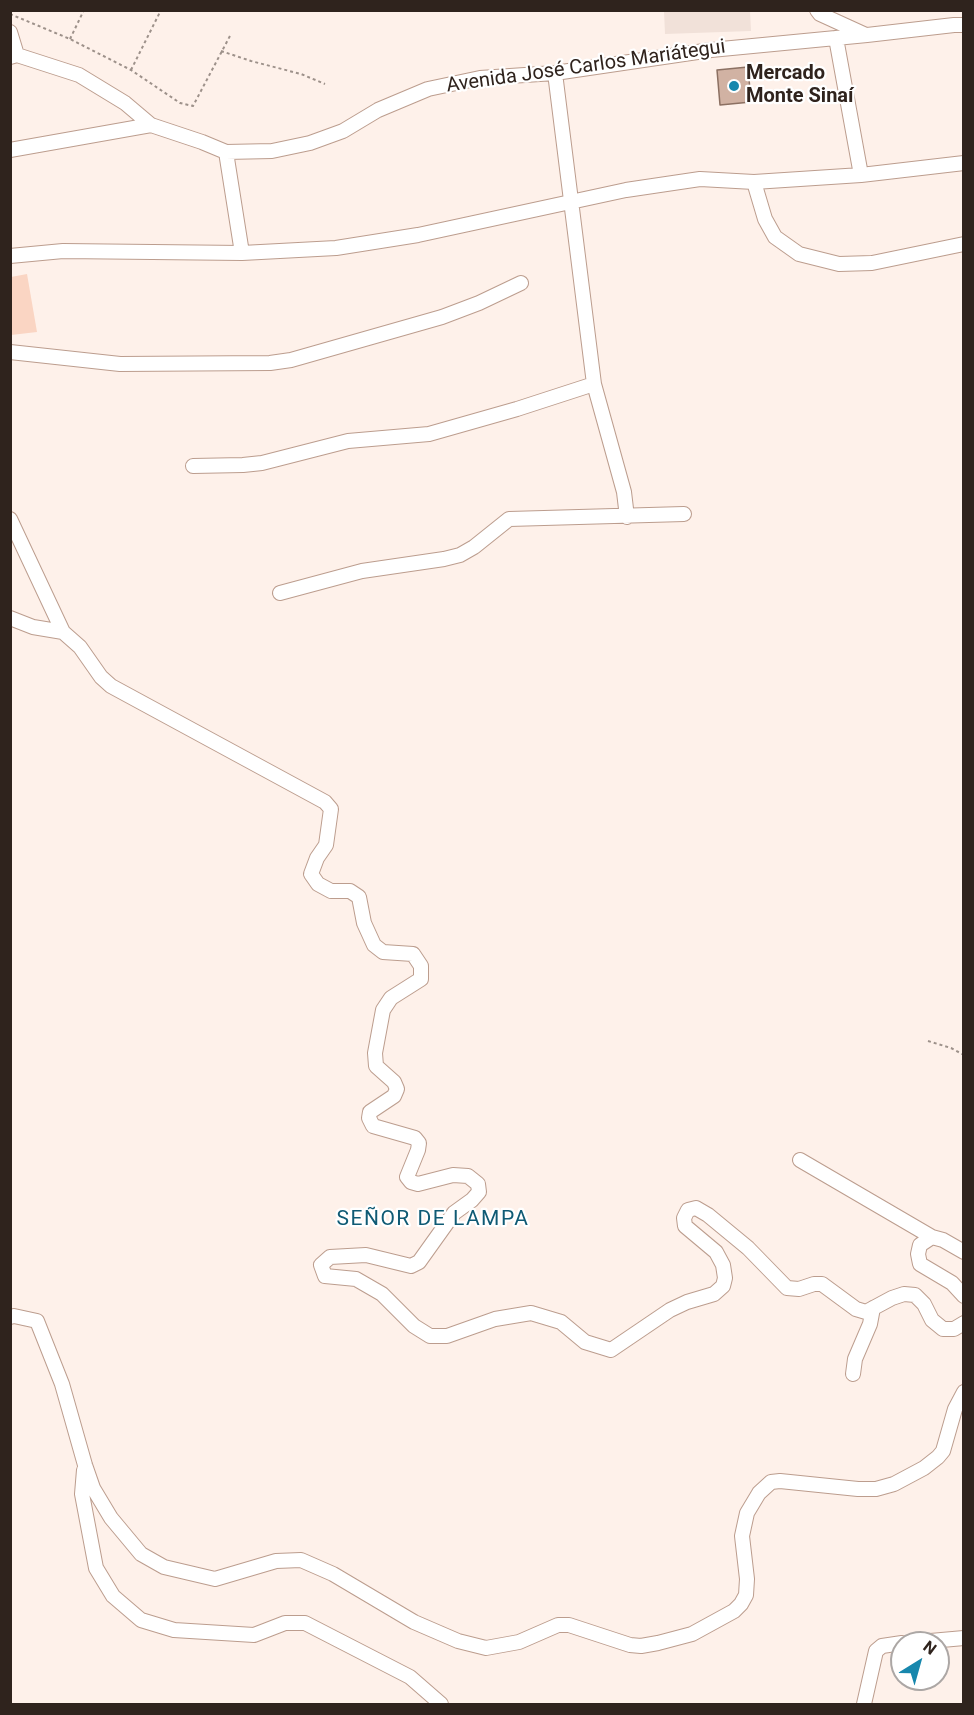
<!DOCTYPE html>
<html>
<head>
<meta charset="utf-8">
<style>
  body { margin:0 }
  #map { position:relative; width:974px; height:1715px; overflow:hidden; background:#fef1ea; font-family:Roboto,sans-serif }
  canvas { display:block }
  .frame { position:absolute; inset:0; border:12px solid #2f231d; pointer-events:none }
  .north { position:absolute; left:890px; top:1631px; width:60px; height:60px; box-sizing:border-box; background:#fff; border:2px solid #aca7a5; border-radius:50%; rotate:37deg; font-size:16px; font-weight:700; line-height:24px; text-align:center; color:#2f231d }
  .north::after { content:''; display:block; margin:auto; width:21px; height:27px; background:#1787ad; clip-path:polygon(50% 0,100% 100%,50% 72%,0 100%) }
</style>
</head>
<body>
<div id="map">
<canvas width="974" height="1715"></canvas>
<div class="frame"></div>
<div class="north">N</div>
</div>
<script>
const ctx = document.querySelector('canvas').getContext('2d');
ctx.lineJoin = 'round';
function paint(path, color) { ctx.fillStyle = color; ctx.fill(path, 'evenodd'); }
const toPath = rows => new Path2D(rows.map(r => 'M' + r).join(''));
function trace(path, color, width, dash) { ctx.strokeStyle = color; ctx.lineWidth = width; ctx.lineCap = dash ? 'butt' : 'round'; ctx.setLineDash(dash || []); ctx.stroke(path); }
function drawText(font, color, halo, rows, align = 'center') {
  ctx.font = font + ' Roboto,sans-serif'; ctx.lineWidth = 4.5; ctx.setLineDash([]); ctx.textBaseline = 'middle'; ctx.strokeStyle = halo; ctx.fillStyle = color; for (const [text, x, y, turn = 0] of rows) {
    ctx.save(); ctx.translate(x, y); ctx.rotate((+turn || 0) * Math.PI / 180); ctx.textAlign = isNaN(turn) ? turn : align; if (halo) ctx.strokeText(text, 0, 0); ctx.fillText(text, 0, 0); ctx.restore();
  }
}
paint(toPath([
  [664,11,750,11,751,31,665,34]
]), '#f1e1d9');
paint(toPath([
  [27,274,37,332,11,335,11,277]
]), '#fad5c3');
const building = toPath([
  [748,67,751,102,720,105,717,70,748,67]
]);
paint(building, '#d1b2a3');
trace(building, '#8c7062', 1.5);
const minor = toPath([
  [817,10,820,14,866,35],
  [10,32,17,55],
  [836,38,861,175],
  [10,57,17,55,79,75,125,103,151,125],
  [555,73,594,384,624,492,627,517],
  [10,150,151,125,202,142,226,152,272,151,310,143,343,131,378,110,428,89,480,78,555,73,711,50,867,35,954,25,964,25],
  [226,152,242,253],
  [754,182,765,219,775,237,799,254,839,264,872,263,964,244],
  [10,256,63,251,242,253,336,248,418,235,626,190,700,179,754,182,861,175,964,163],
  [10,352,120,364,270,363,291,360,442,317,479,303,521,283],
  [193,466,243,465,262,463,348,441,429,434,517,409,594,384],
  [10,519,63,632],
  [280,593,362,571,444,559,460,555,474,547,509,519,684,514],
  [10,618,33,627,63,632,80,647,101,677,111,686,325,802,331,809,326,845,317,858,311,874,318,884,331,891,350,891,359,897,364,923,374,945,383,952,413,954,421,966,421,979,391,998,383,1010,375,1053,376,1066,394,1082,397,1089,394,1096,370,1112,369,1118,373,1126,415,1138,419,1143,418,1150,407,1177,411,1182,418,1184,453,1175,468,1176,478,1184,479,1192,472,1200,454,1213,419,1262,411,1266,366,1255,330,1257,321,1265,325,1276,356,1279,382,1294,414,1326,430,1336,447,1336,495,1319,531,1313,561,1322,585,1342,611,1350,670,1310,687,1302,714,1294,723,1286,725,1278,723,1265,716,1252,685,1226,684,1218,688,1210,696,1208,708,1215,748,1248,787,1288,799,1289,814,1284,822,1284,856,1309,866,1312,892,1298,904,1294,915,1295,924,1304,932,1320,943,1329,954,1329,964,1323],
  [800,1160,932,1237],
  [964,1252,943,1240,932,1237,920,1245,918,1254,920,1264,952,1283,964,1296],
  [10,1317,14,1316,37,1321,62,1384,85,1465,93,1488,111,1518,141,1554,164,1567,215,1579,276,1561,301,1560,333,1574,414,1622,458,1641,486,1648,519,1642,558,1625,569,1625,630,1645,641,1646,658,1643,692,1634,734,1611,741,1604,746,1595,747,1579,742,1536,747,1513,759,1493,771,1482,780,1481,858,1489,876,1489,894,1484,924,1468,938,1457,943,1451,955,1409,964,1392],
  [853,1374,855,1359,870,1324,873,1308],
  [84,1470,82,1494,96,1568,113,1596,141,1620,174,1630,254,1635,285,1623,305,1623,410,1677,441,1704],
  [908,1643,964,1638],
  [864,1704,876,1651,882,1646,902,1643]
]);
trace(minor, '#bc9d8e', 16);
trace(toPath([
  [10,14,70,39,131,70,180,103,193,106,231,34],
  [70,39,84,10],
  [221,51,251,61,301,74,325,84],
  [131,70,161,10],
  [928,1041,951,1048,964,1055]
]), '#9d918a', 2, [3, 3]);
trace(minor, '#fff', 14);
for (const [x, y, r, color] of [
  [734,86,6,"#1787ad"]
]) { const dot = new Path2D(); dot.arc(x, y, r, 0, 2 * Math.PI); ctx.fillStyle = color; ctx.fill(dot); trace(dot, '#fff', 2); }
drawText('20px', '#2f231d', '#fff', [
  ["Avenida José Carlos Mariátegui",586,67,-8]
]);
drawText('bold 20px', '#2f231d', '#fff', [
  ["Mercado",746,74],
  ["Monte Sinaí",746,97]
], 'left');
ctx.letterSpacing = '1.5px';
drawText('21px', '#0f5a74', '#fff', [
  ["SEÑOR DE LAMPA",433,1220]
]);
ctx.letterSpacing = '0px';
</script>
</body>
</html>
